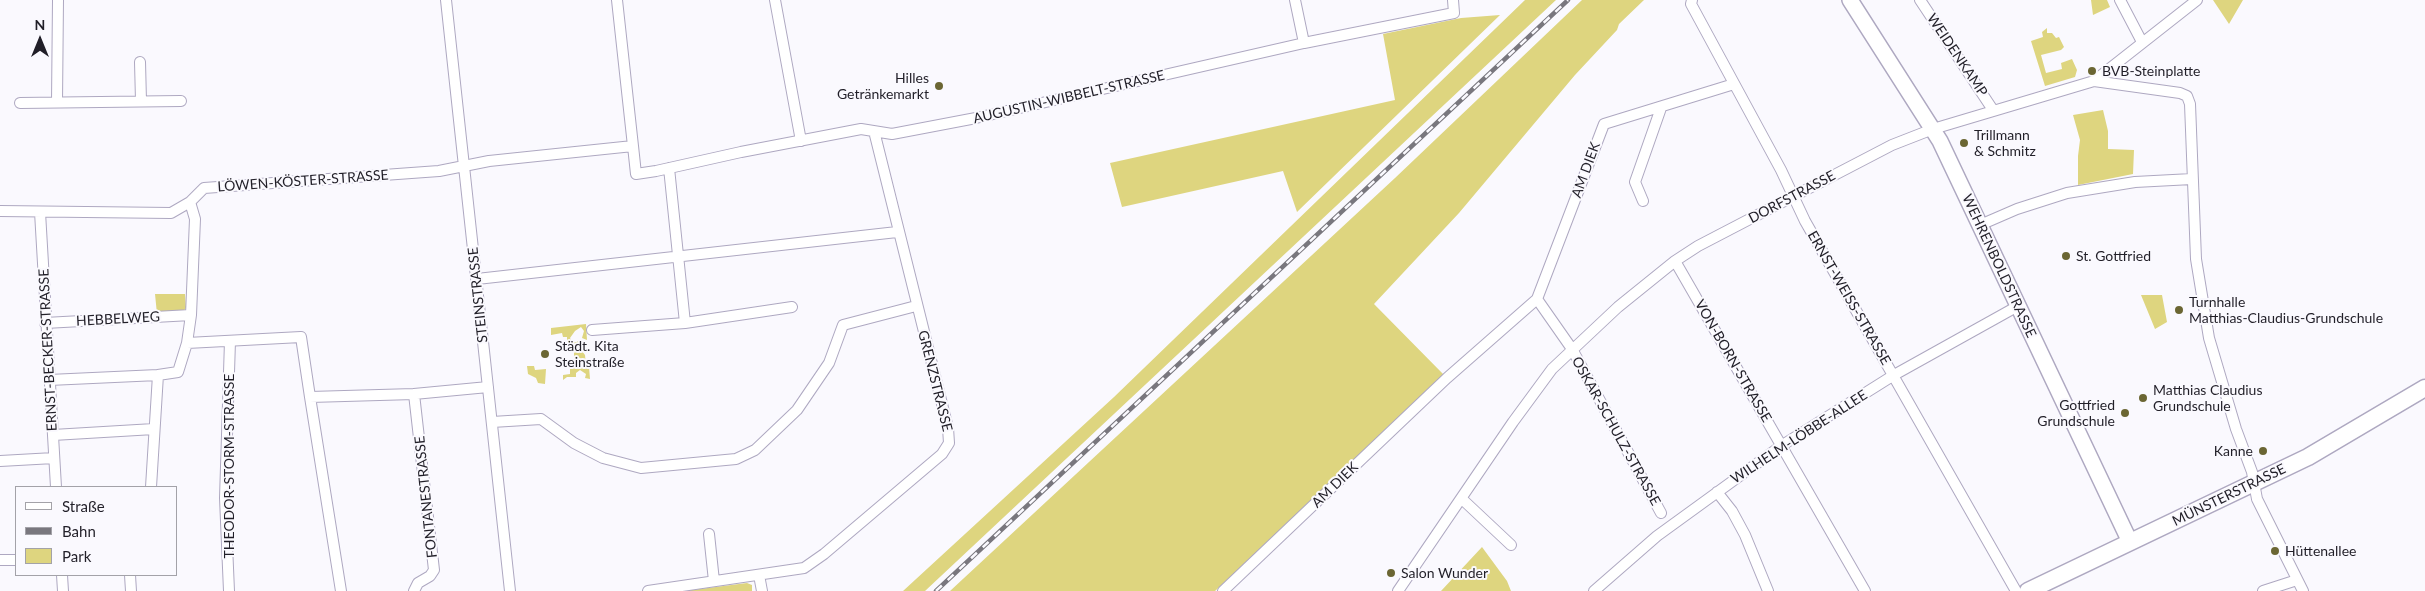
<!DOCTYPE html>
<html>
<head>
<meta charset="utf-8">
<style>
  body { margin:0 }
  #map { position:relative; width:2425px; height:591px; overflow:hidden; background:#faf9fe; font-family:Lato,sans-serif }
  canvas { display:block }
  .legend { position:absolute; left:15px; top:486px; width:162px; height:90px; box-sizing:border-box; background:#faf9fe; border:1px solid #a3a2a8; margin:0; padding:6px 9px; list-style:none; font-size:15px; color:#211f28 }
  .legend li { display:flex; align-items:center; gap:10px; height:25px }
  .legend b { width:25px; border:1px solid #a3a2a8 }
  .north { position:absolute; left:15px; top:15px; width:50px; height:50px; -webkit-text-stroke:4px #faf9fe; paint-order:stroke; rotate:0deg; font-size:14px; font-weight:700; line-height:20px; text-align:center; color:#211f28 }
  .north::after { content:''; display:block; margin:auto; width:18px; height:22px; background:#211f28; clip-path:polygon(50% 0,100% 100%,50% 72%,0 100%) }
</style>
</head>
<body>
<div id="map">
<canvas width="2425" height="591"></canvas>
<ul class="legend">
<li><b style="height:6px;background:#fff"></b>Straße</li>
<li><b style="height:6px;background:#79777e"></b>Bahn</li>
<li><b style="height:14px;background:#ded57f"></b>Park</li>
</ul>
<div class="north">N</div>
</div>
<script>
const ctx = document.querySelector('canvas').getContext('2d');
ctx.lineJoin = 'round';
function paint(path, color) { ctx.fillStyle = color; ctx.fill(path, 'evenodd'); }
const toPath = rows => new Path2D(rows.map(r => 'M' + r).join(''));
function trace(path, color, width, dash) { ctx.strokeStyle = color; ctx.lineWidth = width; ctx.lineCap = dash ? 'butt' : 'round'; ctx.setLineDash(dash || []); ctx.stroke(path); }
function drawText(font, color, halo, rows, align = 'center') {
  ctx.font = font + ' Lato,sans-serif'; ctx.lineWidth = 4; ctx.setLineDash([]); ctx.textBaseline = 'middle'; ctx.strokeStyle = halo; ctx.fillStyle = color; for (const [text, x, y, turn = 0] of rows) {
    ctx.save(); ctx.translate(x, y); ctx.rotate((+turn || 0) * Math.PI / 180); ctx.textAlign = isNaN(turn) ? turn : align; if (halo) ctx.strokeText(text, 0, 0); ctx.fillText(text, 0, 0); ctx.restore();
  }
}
paint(toPath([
  [1525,0,1556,0,925,591,903,591,1114,397],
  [1582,0,1644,0,1619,24,1617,30,1575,75,1459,213,1374,304,1445,376,1215,591,950,591,1395,178],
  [2091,0,2107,0,2110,7,2093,15],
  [2213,0,2243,0,2229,24],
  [1500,15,1297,212,1283,171,1122,207,1110,163,1395,100,1383,34,1461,18],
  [2047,28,2047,33,2052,33,2056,38,2059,37,2064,47,2061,50,2041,55,2046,73,2062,69,2061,63,2072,59,2077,70,2075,77,2045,86,2031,41,2043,37,2042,32],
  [2103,110,2108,131,2108,149,2134,150,2133,174,2078,185,2078,156,2080,140,2073,115],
  [155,294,185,294,186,308,183,312,157,314],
  [2141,295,2162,295,2167,322,2155,329],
  [586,324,587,340,582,338,584,331,581,327,575,331,570,338,572,342,577,342,579,340,578,346,585,355,586,366,589,367,590,379,585,378,586,374,580,370,576,373,576,377,567,377,563,380,563,375,570,374,570,361,577,364,581,360,574,357,574,347,567,344,567,337,563,337,562,333,551,335,551,328],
  [527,366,534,366,535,370,546,369,545,384,538,383,536,378,528,374],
  [1482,547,1507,581,1511,591,1441,591],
  [747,583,752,585,752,591,684,591]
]), '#ded57f');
const street = toPath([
  [446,0,510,591],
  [617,0,633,146],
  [775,0,801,141],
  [1295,0,1304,43],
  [1692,0,1691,4,1781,170,1805,221,2016,591],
  [1920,0,1993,110],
  [2120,0,2142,42],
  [140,62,141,101],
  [2094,81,2180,93,2187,96,2190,104,2196,259,2209,338,2236,429,2252,472,2257,499,2303,591],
  [57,102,58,0],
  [20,103,181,101],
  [669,168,685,323],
  [1643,201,1635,182,1661,108],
  [0,211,171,213,190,202,204,188,439,171,489,161,633,146,636,174,656,171,741,152,861,129,892,134,976,118,1304,43,1454,13,1453,0],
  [40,212,56,487],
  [1980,225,2017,209,2067,193,2135,182,2192,179],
  [1675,261,1865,591],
  [477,279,897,232],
  [1537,299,1604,124,1734,84],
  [45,323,191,315],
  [592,330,685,323,792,307],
  [187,343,301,337,310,397,414,394,488,387],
  [49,380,158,375],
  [310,397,341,591],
  [492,422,541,419,574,443,603,458,641,468,736,459,755,450,797,410,829,363,843,325,916,306],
  [53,435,154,429],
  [0,461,54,458],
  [151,487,158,375,178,372,187,343,191,315,195,219,190,202],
  [1717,492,1732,511,1745,535,1768,591],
  [1462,499,1511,545],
  [709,534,714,581],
  [0,560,16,560],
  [62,575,63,591],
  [130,575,131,591],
  [759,575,762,591],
  [229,591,225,498,230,341],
  [414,591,418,583,430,576,434,570,414,394],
  [648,591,804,568,824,554,942,454,949,443,948,428,874,131],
  [1223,591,1447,378,1537,299,1572,349,1661,513],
  [1398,591,1513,422,1552,369,1618,307,1675,261,1698,246,1892,145,1933,129,2094,81,2197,0],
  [1594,591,1657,536,1781,446,1894,375,2018,306],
  [2263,591,2297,580]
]);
const secondary = toPath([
  [1850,0,1940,141,2130,542]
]);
const primary = toPath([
  [2028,591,2308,457,2425,388]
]);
trace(street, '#aea8c1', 12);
trace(secondary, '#aea8c1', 18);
trace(primary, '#aea8c1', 19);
trace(street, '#fff', 10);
trace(secondary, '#fff', 15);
trace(primary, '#fff', 16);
const rail = toPath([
  [936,591,1568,0]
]);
trace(rail, '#79777e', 4.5);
trace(rail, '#faf9fe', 2.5, [8]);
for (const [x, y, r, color] of [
  [2092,71,5,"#6b6633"],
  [939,86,5,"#6b6633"],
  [1964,143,5,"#6b6633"],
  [2066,256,5,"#6b6633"],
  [2179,310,5,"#6b6633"],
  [545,354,5,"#6b6633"],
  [2143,398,5,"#6b6633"],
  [2125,413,5,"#6b6633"],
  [2263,451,5,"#6b6633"],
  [2275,551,5,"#6b6633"],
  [1391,573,5,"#6b6633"]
]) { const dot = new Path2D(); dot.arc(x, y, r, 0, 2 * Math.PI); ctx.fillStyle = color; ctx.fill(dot); trace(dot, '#faf9fe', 2); }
drawText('14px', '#211f28', '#faf9fe', [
  ["WEIDENKAMP",1957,55,56],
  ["AUGUSTIN-WIBBELT-STRASSE",1069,97,-13],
  ["AM DIEK",1586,170,-70],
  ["LÖWEN-KÖSTER-STRASSE",303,181,-4],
  ["DORFSTRASSE",1792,197,-28],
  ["WEHRENBOLDSTRASSE",1999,266,65],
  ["STEINSTRASSE",478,295,-96],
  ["ERNST-WEISS-STRASSE",1849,298,60],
  ["HEBBELWEG",118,319,-3],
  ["ERNST-BECKER-STRASSE",48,350,-93],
  ["VON-BORN-STRASSE",1733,361,60],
  ["GRENZSTRASSE",935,381,76],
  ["OSKAR-SCHULZ-STRASSE",1616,431,61],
  ["WILHELM-LÖBBE-ALLEE",1799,437,-33],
  ["THEODOR-STORM-STRASSE",229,466,-90],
  ["AM DIEK",1335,485,-44],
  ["MÜNSTERSTRASSE",2229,495,-26],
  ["FONTANESTRASSE",426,497,-96]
]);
drawText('14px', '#211f28', '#faf9fe', [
  ["BVB-Steinplatte",2102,71],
  ["Hilles",929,78,"right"],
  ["Getränkemarkt",929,94,"right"],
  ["Trillmann",1974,135],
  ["& Schmitz",1974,151],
  ["St. Gottfried",2076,256],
  ["Turnhalle",2189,302],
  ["Matthias-Claudius-Grundschule",2189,318],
  ["Städt. Kita",555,346],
  ["Steinstraße",555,362],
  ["Matthias Claudius",2153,390],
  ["Grundschule",2153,406],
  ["Gottfried",2115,405,"right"],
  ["Grundschule",2115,421,"right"],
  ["Kanne",2253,451,"right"],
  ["Hüttenallee",2285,551],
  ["Salon Wunder",1401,573]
], 'left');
</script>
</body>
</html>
